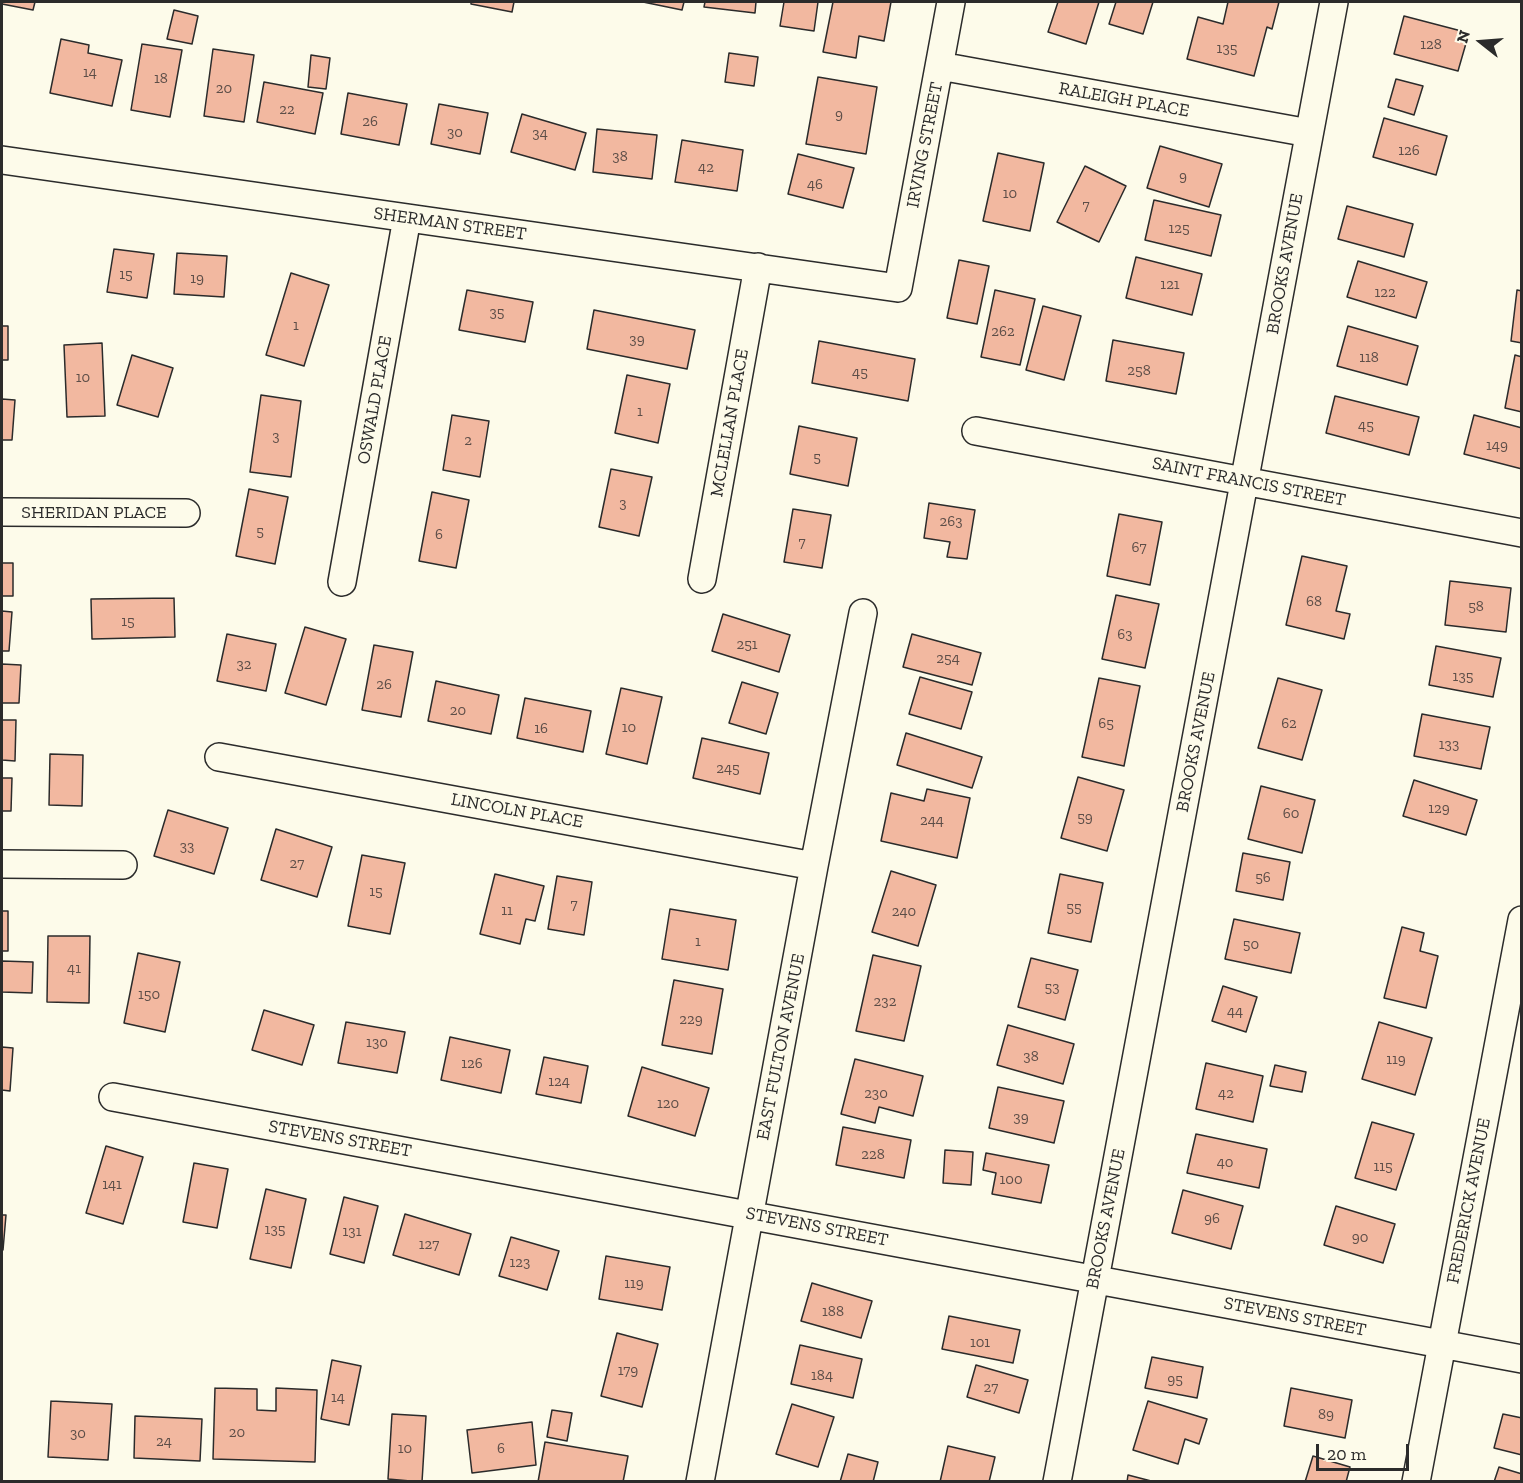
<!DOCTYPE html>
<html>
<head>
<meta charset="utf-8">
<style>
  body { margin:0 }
  #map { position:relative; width:1523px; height:1483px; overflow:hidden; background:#fdfbea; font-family:"Zilla Slab",serif }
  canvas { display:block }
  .frame { position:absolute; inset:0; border:3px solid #2b2b2b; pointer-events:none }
  .north { position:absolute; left:1451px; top:12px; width:60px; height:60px; -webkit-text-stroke:4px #fdfbea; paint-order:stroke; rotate:287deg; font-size:16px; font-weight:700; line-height:24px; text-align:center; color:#2b2b2b }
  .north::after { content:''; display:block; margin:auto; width:21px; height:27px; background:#2b2b2b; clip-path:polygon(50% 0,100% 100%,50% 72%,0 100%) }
  .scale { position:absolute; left:1316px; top:1444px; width:93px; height:27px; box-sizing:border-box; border:3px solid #2b2b2b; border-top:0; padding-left:8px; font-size:18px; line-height:21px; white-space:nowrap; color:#2b2b2b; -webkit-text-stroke:4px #fdfbea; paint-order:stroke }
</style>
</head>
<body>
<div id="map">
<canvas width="1523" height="1483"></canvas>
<div class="frame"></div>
<div class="north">N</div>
<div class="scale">20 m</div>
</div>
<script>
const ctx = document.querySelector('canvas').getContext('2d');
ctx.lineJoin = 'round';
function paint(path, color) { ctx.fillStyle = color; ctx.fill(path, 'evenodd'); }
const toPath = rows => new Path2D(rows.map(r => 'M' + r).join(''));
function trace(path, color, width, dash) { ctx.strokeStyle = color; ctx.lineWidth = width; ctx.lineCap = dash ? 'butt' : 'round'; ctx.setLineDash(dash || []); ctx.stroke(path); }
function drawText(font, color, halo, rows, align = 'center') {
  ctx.font = font + ' "Zilla Slab",serif'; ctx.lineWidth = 4.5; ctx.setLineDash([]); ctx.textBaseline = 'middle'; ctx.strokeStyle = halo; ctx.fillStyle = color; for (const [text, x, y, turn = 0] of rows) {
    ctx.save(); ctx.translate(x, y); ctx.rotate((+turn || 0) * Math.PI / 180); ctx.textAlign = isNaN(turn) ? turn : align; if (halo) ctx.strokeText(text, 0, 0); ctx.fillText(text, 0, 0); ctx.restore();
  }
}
const building = toPath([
  [2,2,35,2,33,10,2,4,2,2],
  [471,2,514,2,512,12,471,4,471,2],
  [643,2,684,2,682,10,643,2],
  [705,2,756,2,755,13,704,7,705,2],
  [784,2,818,2,814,31,780,26,784,2],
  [833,2,891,2,884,41,859,36,856,58,823,52,833,2],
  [1058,2,1099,2,1086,44,1048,32,1058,2],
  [1116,2,1153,2,1143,34,1109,24,1116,2],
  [1228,2,1279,2,1272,29,1267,27,1254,76,1187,59,1198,17,1223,24,1228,2],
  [174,10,198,16,192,44,167,39,174,10],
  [1404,16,1469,33,1458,71,1394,54,1404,16],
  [61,39,89,45,88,53,122,60,112,106,50,93,61,39],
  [142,44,182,50,170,117,131,110,142,44],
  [213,49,254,55,244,122,204,116,213,49],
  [729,53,758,57,754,86,725,82,729,53],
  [311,55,330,58,326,89,308,87,311,55],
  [818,77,877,87,866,154,806,144,818,77],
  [1396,79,1423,86,1414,115,1388,107,1396,79],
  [264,82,323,93,315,134,257,122,264,82],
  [348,93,407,104,399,145,341,134,348,93],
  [439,104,488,113,480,154,431,144,439,104],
  [522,114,586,133,575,170,511,152,522,114],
  [1384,118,1447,136,1436,175,1373,157,1384,118],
  [597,129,657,135,652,179,593,172,597,129],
  [682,140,743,150,737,191,675,182,682,140],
  [1160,146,1222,164,1209,207,1147,188,1160,146],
  [998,153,1044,163,1030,231,983,221,998,153],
  [798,154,854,168,843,208,788,194,798,154],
  [1085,166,1126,186,1099,242,1057,222,1085,166],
  [1154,200,1221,215,1211,256,1145,240,1154,200],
  [1347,206,1413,224,1404,257,1338,239,1347,206],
  [114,249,154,254,147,298,107,292,114,249],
  [177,253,227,256,224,297,174,294,177,253],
  [1136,257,1202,274,1192,315,1126,298,1136,257],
  [959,260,989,266,977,324,947,318,959,260],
  [1358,261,1427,282,1416,318,1347,297,1358,261],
  [291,273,329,285,304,366,266,355,291,273],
  [467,290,533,302,525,342,459,330,467,290],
  [995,290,1035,299,1020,365,981,357,995,290],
  [1517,290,1522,291,1522,343,1511,341,1517,290],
  [1043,306,1081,316,1064,380,1026,370,1043,306],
  [594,310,695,330,687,369,587,349,594,310],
  [2,326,8,326,8,360,2,360,2,326],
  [1348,326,1418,346,1407,385,1337,366,1348,326],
  [1113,340,1184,353,1176,394,1106,381,1113,340],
  [819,341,915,359,908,401,812,383,819,341],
  [102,343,105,416,67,417,64,345,102,343],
  [132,355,173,368,158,417,117,405,132,355],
  [1515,355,1522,357,1522,412,1505,408,1515,355],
  [627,375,670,384,658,443,615,433,627,375],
  [261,395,301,401,291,477,250,472,261,395],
  [1335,396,1419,417,1409,455,1326,433,1335,396],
  [2,399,15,400,12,440,2,440,2,399],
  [452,415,489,421,480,477,443,470,452,415],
  [1474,415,1522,428,1522,469,1464,454,1474,415],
  [799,426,857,438,848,486,790,474,799,426],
  [611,469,652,477,639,536,599,527,611,469],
  [249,489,288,497,275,564,236,556,249,489],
  [432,492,469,500,456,568,419,561,432,492],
  [929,503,975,510,967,559,947,557,950,542,924,538,929,503],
  [793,509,831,515,822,568,784,562,793,509],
  [1119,514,1162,522,1150,585,1107,576,1119,514],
  [1302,556,1347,566,1336,611,1350,614,1344,639,1286,625,1302,556],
  [2,563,13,563,13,596,2,596,2,563],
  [1450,581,1511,588,1506,632,1445,625,1450,581],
  [1116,595,1159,604,1145,668,1102,659,1116,595],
  [174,598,175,637,92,639,91,599,174,598],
  [2,611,12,612,9,651,2,651,2,611],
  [723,614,790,635,779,672,712,651,723,614],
  [305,627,346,639,326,705,285,693,305,627],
  [227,634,276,644,266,691,217,681,227,634],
  [912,634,981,653,972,685,903,667,912,634],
  [374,645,413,652,401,717,362,710,374,645],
  [1436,646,1501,658,1493,697,1429,685,1436,646],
  [2,664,21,665,19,703,2,703,2,664],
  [920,677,972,692,961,729,909,714,920,677],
  [1099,678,1140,686,1124,766,1082,757,1099,678],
  [1278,678,1322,690,1302,760,1258,748,1278,678],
  [436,681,499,695,491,734,428,721,436,681],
  [742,682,778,693,766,734,729,723,742,682],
  [621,688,662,697,647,764,606,754,621,688],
  [525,698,591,711,583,752,517,738,525,698],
  [1422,714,1490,727,1481,769,1414,756,1422,714],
  [2,720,16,720,15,761,2,760,2,720],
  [906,733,982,757,972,788,897,765,906,733],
  [702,738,769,753,760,794,693,778,702,738],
  [50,754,83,755,82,806,49,805,50,754],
  [1078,777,1124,790,1107,851,1061,838,1078,777],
  [2,778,12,778,11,811,2,811,2,778],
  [1414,780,1477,800,1466,835,1403,816,1414,780],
  [1261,786,1315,800,1302,853,1248,839,1261,786],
  [927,789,970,798,957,858,881,841,891,793,924,801,927,789],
  [168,810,228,828,214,874,154,856,168,810],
  [276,829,332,847,317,897,261,880,276,829],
  [1243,853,1290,862,1283,900,1236,891,1243,853],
  [362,855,405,863,390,934,348,926,362,855],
  [891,871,936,885,918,946,872,932,891,871],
  [495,874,544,886,535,921,526,919,520,944,480,934,495,874],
  [1060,874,1103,883,1091,942,1048,933,1060,874],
  [557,876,592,882,584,935,548,929,557,876],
  [670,909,736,920,728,970,662,959,670,909],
  [2,911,8,911,8,951,2,951,2,911],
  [1234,919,1300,933,1291,973,1225,959,1234,919],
  [1402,927,1424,933,1420,951,1438,956,1426,1008,1384,998,1402,927],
  [48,936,90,936,89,1003,47,1002,48,936],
  [138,953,180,962,165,1032,124,1023,138,953],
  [873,955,921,966,904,1041,856,1031,873,955],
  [1031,958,1078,970,1065,1020,1018,1007,1031,958],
  [2,961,33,962,32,993,2,992,2,961],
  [674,980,723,989,712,1054,662,1045,674,980],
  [1223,986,1257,997,1246,1032,1212,1021,1223,986],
  [264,1010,314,1025,302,1065,252,1050,264,1010],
  [346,1022,405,1032,397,1073,338,1063,346,1022],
  [1379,1022,1432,1038,1415,1095,1362,1079,1379,1022],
  [1008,1025,1074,1044,1063,1084,997,1065,1008,1025],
  [450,1037,510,1050,501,1093,441,1080,450,1037],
  [2,1047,13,1048,10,1091,2,1090,2,1047],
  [544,1057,588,1066,581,1103,536,1094,544,1057],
  [855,1059,923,1076,913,1116,879,1107,875,1123,841,1114,855,1059],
  [1206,1063,1263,1076,1253,1122,1196,1109,1206,1063],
  [1275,1065,1306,1072,1302,1092,1270,1086,1275,1065],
  [642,1067,709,1088,695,1136,628,1116,642,1067],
  [998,1087,1064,1101,1054,1143,989,1128,998,1087],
  [1372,1122,1414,1134,1396,1190,1355,1178,1372,1122],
  [843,1127,911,1140,904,1178,836,1165,843,1127],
  [1196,1134,1267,1149,1259,1188,1187,1173,1196,1134],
  [106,1146,143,1157,123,1224,86,1213,106,1146],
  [945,1150,973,1152,971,1185,943,1183,945,1150],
  [986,1153,1049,1165,1041,1203,992,1194,996,1173,983,1170,986,1153],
  [194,1163,228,1169,217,1228,183,1222,194,1163],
  [266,1189,306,1199,291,1268,250,1259,266,1189],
  [1183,1190,1243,1206,1231,1249,1172,1233,1183,1190],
  [344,1197,378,1206,364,1263,330,1254,344,1197],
  [1336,1206,1395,1224,1383,1263,1324,1245,1336,1206],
  [405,1214,471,1234,459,1275,393,1255,405,1214],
  [2,1215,6,1215,3,1250,2,1250,2,1215],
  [511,1237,559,1251,547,1290,499,1276,511,1237],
  [606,1256,670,1267,662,1310,599,1299,606,1256],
  [812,1283,872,1301,861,1338,801,1321,812,1283],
  [949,1316,1020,1330,1013,1363,942,1349,949,1316],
  [617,1333,658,1344,642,1407,601,1396,617,1333],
  [800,1345,862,1359,853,1398,791,1384,800,1345],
  [1152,1357,1203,1367,1197,1398,1145,1388,1152,1357],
  [332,1360,361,1366,349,1425,321,1419,332,1360],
  [976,1365,1028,1380,1019,1413,967,1397,976,1365],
  [215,1388,257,1389,257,1410,276,1411,276,1388,317,1390,315,1462,213,1459,215,1388],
  [1291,1388,1352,1400,1345,1438,1284,1426,1291,1388],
  [51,1401,112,1404,108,1460,48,1457,51,1401],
  [1148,1401,1207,1419,1199,1444,1185,1439,1178,1464,1133,1450,1148,1401],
  [792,1404,834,1417,818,1467,776,1454,792,1404],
  [552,1410,572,1413,567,1441,547,1437,552,1410],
  [392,1414,426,1416,422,1482,388,1479,392,1414],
  [1503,1414,1522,1418,1522,1455,1494,1448,1503,1414],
  [135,1416,202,1419,200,1461,134,1458,135,1416],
  [532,1422,536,1465,472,1473,467,1430,532,1422],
  [545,1442,628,1456,623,1482,538,1482,545,1442],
  [948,1446,995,1457,989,1482,940,1482,948,1446],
  [848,1454,878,1462,873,1482,840,1482,848,1454],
  [1313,1456,1350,1467,1346,1482,1305,1482,1313,1456],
  [1499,1467,1522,1474,1522,1482,1494,1482,1499,1467],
  [1128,1475,1155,1482,1127,1482,1128,1475]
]);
paint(building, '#f2b8a0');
trace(building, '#2b2b2b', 1.5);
const street = toPath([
  [940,66,1309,133],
  [2,160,898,288,951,2],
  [976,431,1522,533],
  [2,512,186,513],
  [702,579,758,267],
  [342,582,407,218],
  [219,757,814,866],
  [2,864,123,865],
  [113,1097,1522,1359],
  [700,1482,814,866,863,613],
  [1057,1482,1334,2],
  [1416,1482,1522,920]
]);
trace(street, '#2b2b2b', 30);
trace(street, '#fdfbea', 27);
drawText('15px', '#5d4e48', null, [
  ["128",1431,45],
  ["135",1227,49],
  ["14",90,73],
  ["18",161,79],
  ["20",224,89],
  ["22",287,110],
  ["9",839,115],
  ["26",370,122],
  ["30",455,133],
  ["34",540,134],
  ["126",1409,151],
  ["38",620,157],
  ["42",706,168],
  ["9",1183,177],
  ["46",815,185],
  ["10",1010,194],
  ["7",1086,206],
  ["125",1179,229],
  ["15",126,275],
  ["19",197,279],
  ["121",1170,285],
  ["122",1385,293],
  ["35",497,313],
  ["1",296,326],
  ["262",1003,332],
  ["39",637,340],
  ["118",1369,358],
  ["258",1139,371],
  ["45",860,373],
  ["10",83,378],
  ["1",640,412],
  ["45",1366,426],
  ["3",276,437],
  ["2",468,441],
  ["149",1497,446],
  ["5",817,458],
  ["3",623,504],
  ["263",951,522],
  ["5",260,532],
  ["6",439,535],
  ["7",802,543],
  ["67",1139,548],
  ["68",1314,602],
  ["58",1476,607],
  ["15",128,622],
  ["63",1125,635],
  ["251",747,645],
  ["254",948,659],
  ["32",244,665],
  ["135",1463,677],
  ["26",384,685],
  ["20",458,711],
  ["65",1106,724],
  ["62",1289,724],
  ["10",629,728],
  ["16",541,729],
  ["133",1449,745],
  ["245",728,769],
  ["129",1439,809],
  ["60",1291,814],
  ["59",1085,818],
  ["244",932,821],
  ["33",187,847],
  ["27",297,864],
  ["56",1263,878],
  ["15",376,892],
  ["7",574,905],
  ["55",1074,908],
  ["11",507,911],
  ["240",904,912],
  ["1",698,942],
  ["50",1251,945],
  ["41",74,969],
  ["53",1052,988],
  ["150",149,995],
  ["232",885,1002],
  ["44",1235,1012],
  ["229",691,1020],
  ["130",377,1043],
  ["38",1031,1057],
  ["119",1396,1060],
  ["126",472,1064],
  ["124",559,1082],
  ["230",876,1094],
  ["42",1226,1094],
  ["120",668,1104],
  ["39",1021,1118],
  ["228",873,1155],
  ["40",1225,1163],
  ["115",1383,1167],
  ["100",1011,1180],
  ["141",112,1185],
  ["96",1212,1219],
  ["135",275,1230],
  ["131",352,1232],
  ["90",1360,1238],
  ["127",429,1245],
  ["123",520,1263],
  ["119",634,1284],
  ["188",833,1312],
  ["101",980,1343],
  ["179",628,1371],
  ["184",822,1376],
  ["95",1175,1380],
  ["27",991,1388],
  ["14",338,1398],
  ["89",1326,1415],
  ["20",237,1433],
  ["30",78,1434],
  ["24",164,1442],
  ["10",405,1449],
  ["6",501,1449]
]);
drawText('18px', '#2b2b2b', '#fdfbea', [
  ["RALEIGH PLACE",1124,100,10],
  ["IRVING STREET",925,145,-79],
  ["SHERMAN STREET",450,224,8],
  ["BROOKS AVENUE",1285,264,-80],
  ["OSWALD PLACE",375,400,-80],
  ["MCLELLAN PLACE",730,423,-80],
  ["SAINT FRANCIS STREET",1249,482,11],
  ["SHERIDAN PLACE",94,513],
  ["BROOKS AVENUE",1196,742,-79],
  ["LINCOLN PLACE",517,811,10],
  ["EAST FULTON AVENUE",781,1047,-79],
  ["STEVENS STREET",340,1139,10],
  ["FREDERICK AVENUE",1469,1201,-79],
  ["BROOKS AVENUE",1106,1219,-79],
  ["STEVENS STREET",817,1227,11],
  ["STEVENS STREET",1295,1317,11]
]);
</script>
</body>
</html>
